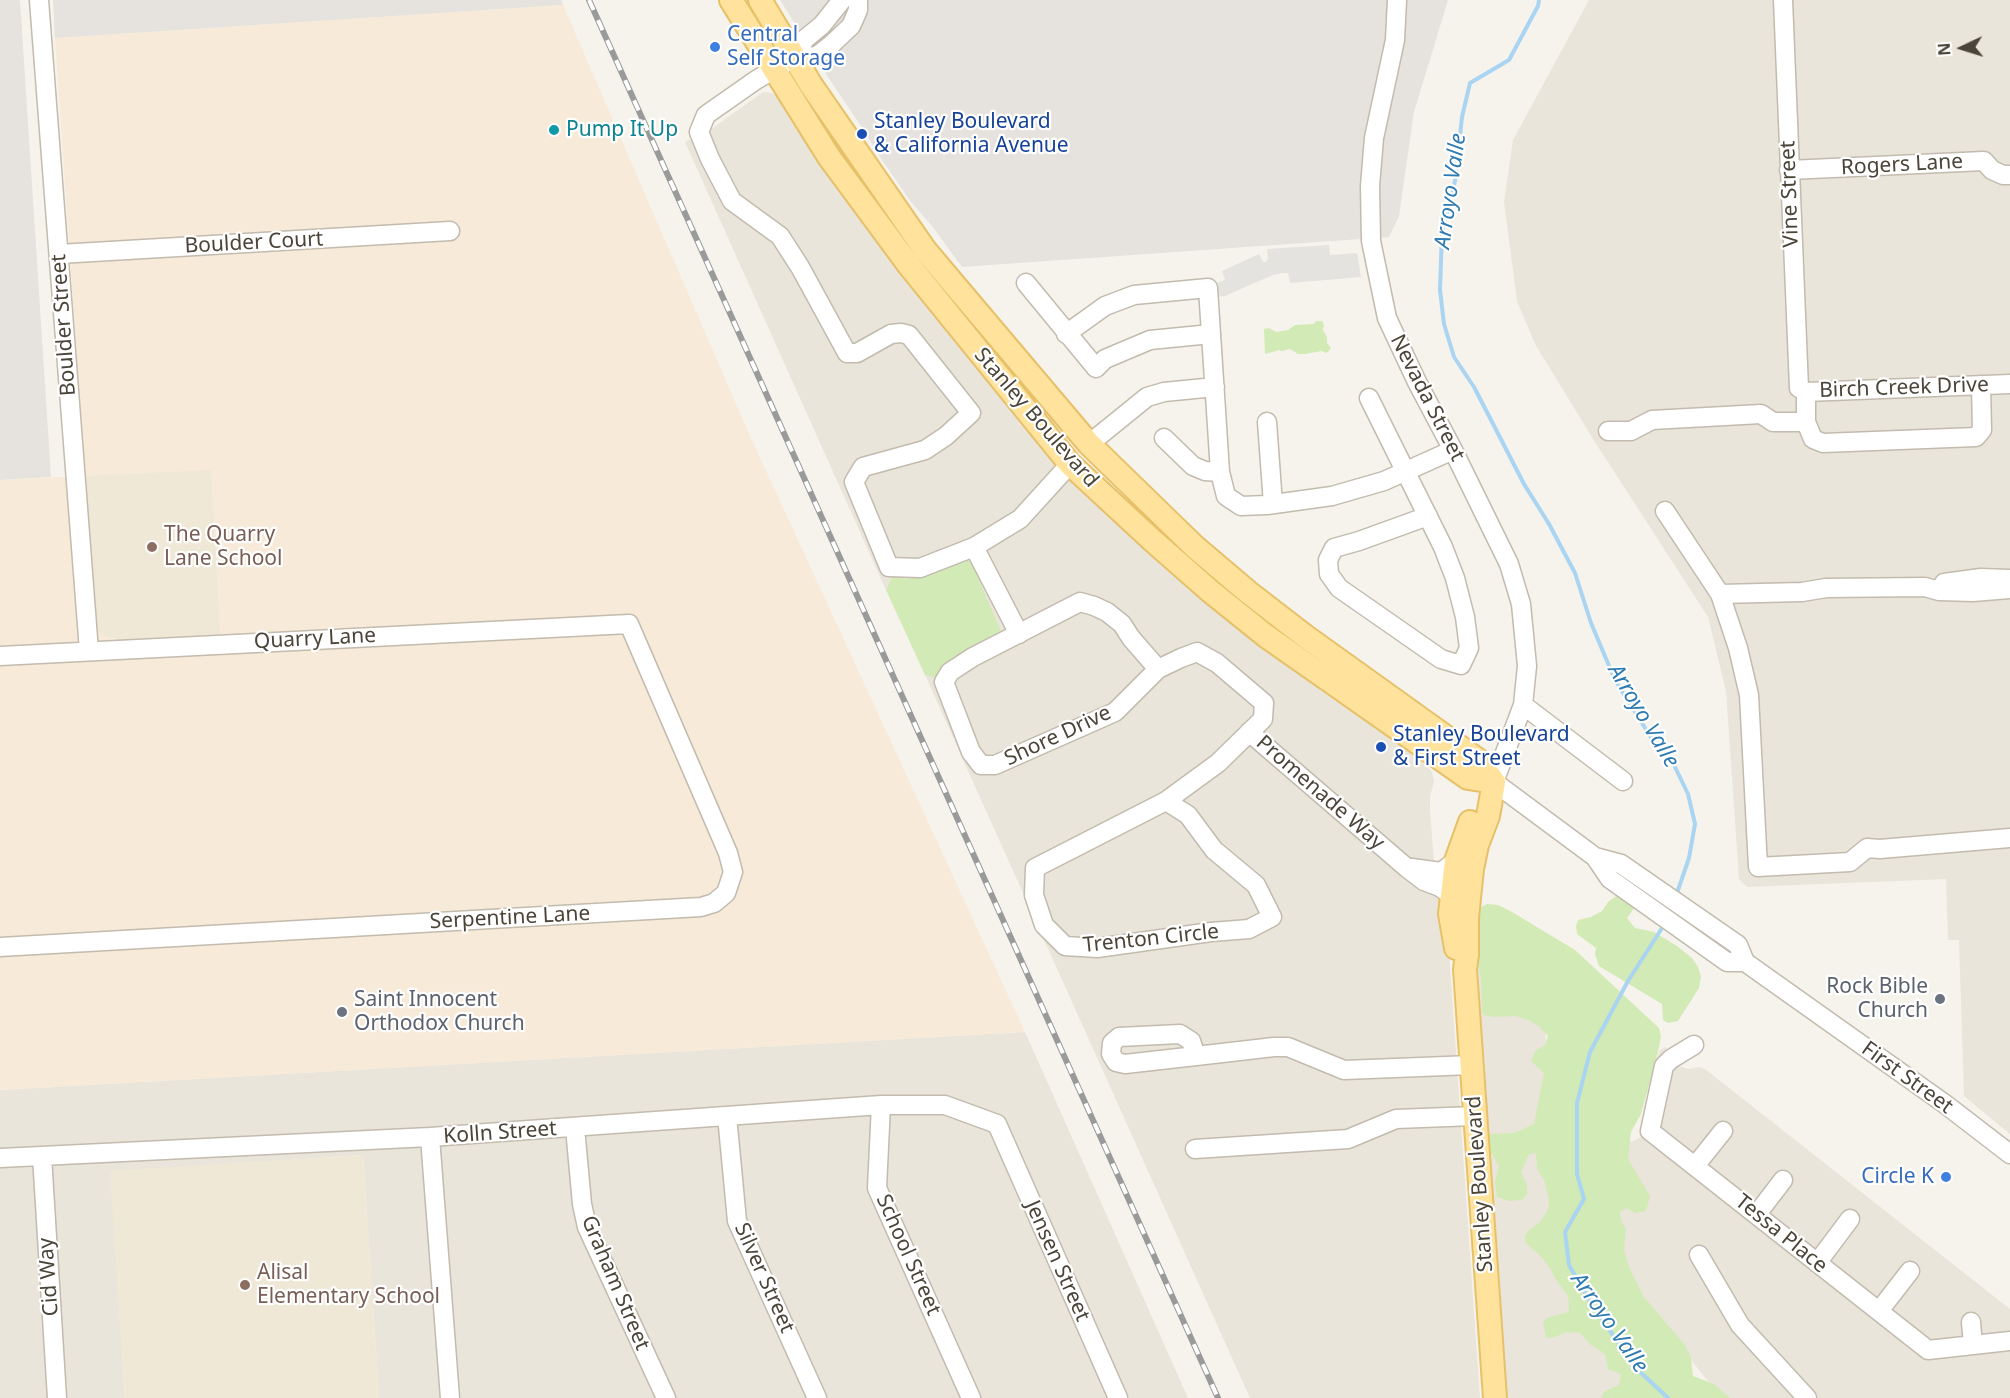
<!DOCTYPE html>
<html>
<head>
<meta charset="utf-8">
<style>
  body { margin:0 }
  #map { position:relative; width:2010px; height:1398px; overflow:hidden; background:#f6f3ec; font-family:"Noto Sans",sans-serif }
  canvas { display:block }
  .north { position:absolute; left:1932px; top:18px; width:60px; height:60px; -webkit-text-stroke:4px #fff; paint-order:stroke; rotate:266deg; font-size:16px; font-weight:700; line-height:24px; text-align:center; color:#4b4439 }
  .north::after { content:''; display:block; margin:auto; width:21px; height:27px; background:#4b4439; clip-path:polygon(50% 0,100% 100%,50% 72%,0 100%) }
</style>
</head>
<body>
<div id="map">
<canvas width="2010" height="1398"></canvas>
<div class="north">N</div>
</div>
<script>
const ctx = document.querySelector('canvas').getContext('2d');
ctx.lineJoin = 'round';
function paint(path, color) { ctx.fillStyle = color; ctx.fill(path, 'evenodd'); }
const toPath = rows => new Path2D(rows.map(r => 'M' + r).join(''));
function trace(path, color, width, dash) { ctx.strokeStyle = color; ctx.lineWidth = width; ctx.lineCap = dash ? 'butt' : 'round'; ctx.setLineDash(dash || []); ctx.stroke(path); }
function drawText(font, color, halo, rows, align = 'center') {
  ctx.font = font + ' "Noto Sans",sans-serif'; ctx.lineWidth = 4.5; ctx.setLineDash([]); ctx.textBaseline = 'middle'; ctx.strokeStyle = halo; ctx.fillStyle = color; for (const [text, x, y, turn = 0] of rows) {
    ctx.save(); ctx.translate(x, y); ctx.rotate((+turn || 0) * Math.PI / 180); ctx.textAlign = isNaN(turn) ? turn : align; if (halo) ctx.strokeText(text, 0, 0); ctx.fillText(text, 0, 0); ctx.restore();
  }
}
paint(toPath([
  [1589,0,2010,0,2010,1134,1964,1096,1959,940,1948,940,1946,879,1747,887,1739,879,1726,691,1708,617,1593,439,1535,344,1517,301,1504,202,1513,140],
  [763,92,772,93,780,98,805,138,898,269,984,378,1040,446,1078,488,1195,593,1321,691,1422,761,1432,772,1434,781,1430,797,1430,810,1436,888,1446,908,1480,1398,1250,1398,925,675,937,678,955,559,913,577,906,579,892,576,886,590,685,142,710,130],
  [1474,933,1543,972,1546,1042,1643,1398,1505,1398],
  [1025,1032,1188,1398,379,1398,363,1155,111,1172,125,1398,0,1398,0,1090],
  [1665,1047,1671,1059,1675,1065,1689,1069,1699,1067,1705,1069,2010,1309,2010,1398,1722,1398,1668,1332,1631,1278,1612,1230,1621,1146,1644,1136,1659,1051]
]), '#eae5da');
paint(toPath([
  [563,5,750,436,1025,1032,0,1090,0,480,85,476,55,38]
]), '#f7ead8');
paint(toPath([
  [0,0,20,0,51,477,0,480],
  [53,0,561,0,563,5,55,38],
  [780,0,1448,0,1414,112,1399,216,1389,237,962,267,932,226,911,202,880,157,861,126,828,77]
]), '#e6e2dd');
paint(toPath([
  [211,470,220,634,119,639,104,636,97,629,93,619,85,476],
  [363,1155,379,1398,125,1398,110,1171]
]), '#efe8d6');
paint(toPath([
  [1316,321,1322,321,1324,325,1323,330,1327,337,1327,343,1331,348,1329,351,1326,353,1322,351,1305,354,1298,354,1290,349,1282,351,1279,350,1265,354,1264,329,1269,328,1276,332,1288,330,1295,325,1314,324],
  [955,559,966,559,972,564,1000,629,1000,636,937,678,925,675,886,590,892,576,906,579,913,577],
  [1621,893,1635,907,1627,918,1635,928,1654,932,1677,946,1692,958,1698,967,1701,977,1699,988,1678,1021,1668,1023,1663,1020,1662,1004,1599,966,1595,954,1596,948,1577,934,1576,926,1578,920,1591,917,1602,911,1608,902],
  [1487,904,1498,905,1512,912,1575,950,1659,1028,1661,1037,1657,1056,1641,1114,1631,1132,1628,1159,1650,1196,1646,1211,1635,1213,1626,1208,1620,1212,1621,1221,1626,1229,1624,1250,1629,1267,1644,1297,1685,1345,1691,1358,1693,1376,1714,1384,1730,1398,1603,1398,1601,1397,1605,1391,1619,1385,1621,1374,1608,1369,1605,1355,1601,1351,1591,1345,1580,1333,1566,1332,1555,1337,1546,1338,1543,1322,1547,1318,1568,1312,1569,1308,1568,1296,1556,1280,1550,1268,1542,1258,1525,1242,1525,1236,1529,1230,1539,1223,1548,1210,1549,1200,1544,1180,1537,1169,1536,1153,1529,1154,1521,1172,1527,1186,1527,1194,1522,1200,1509,1201,1497,1197,1495,1181,1499,1166,1483,1139,1488,1134,1514,1133,1534,1124,1544,1073,1531,1061,1536,1050,1545,1045,1548,1036,1539,1026,1528,1020,1515,1016,1492,1017,1484,1015,1482,1012,1481,979,1473,942,1479,908]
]), '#d2eab5');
paint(toPath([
  [1329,245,1330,255,1357,253,1361,277,1290,283,1288,273,1282,273,1273,275,1225,296,1215,297,1214,284,1225,280,1222,271,1259,254,1263,262,1266,262,1268,258,1267,249]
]), '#e5e3e0');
trace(toPath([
  [1539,0,1538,6,1509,60,1470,83,1462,117,1455,181,1442,232,1440,290,1444,324,1454,357,1474,387,1524,484,1549,524,1575,573,1591,623,1615,680,1652,739,1674,765,1688,794,1695,824,1689,858,1676,896],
  [1664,925,1628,981,1590,1052,1577,1103,1577,1174,1584,1199,1565,1232,1569,1265,1593,1307,1638,1370,1668,1398]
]), '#a9d4f2', 4);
const minor = toPath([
  [39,0,89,651],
  [858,0,858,10,851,26,832,44,817,56,794,58,756,80,706,115,699,132,710,159,732,201,780,236,800,267,847,353,857,353,891,334,901,333,909,335,971,413,946,436,925,450,863,467,854,482,889,567,920,568,974,547,1020,519,1070,464],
  [1397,0,1395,40,1374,138,1370,186,1371,241,1387,318,1417,382,1453,450,1509,564,1521,604,1527,666,1523,705,1494,782,1595,857,1610,879,1727,962,1745,962],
  [1783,0,1799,388,1806,392,2010,384],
  [794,58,805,39,822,25,842,0],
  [1789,170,1984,161,1992,170,2003,175,2010,175],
  [59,254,450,231],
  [1026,283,1096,368,1105,359,1150,340,1211,334],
  [1066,334,1105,306,1134,295,1208,288,1220,472,1226,496,1241,506,1267,505,1332,496,1384,481,1453,450],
  [1806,392,1806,422,1813,439,1823,443,1976,437,1982,430,1981,385],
  [1369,398,1443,547,1455,578,1465,617,1469,648,1461,665,1441,659,1339,588,1329,574,1328,560,1334,548,1359,541,1428,516],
  [1267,422,1273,504],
  [1608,431,1631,431,1652,420,1761,414,1773,422,1806,422],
  [1164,438,1193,466,1205,471,1220,472],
  [1089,444,1147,397,1164,392,1215,387],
  [1665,511,1720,594,1738,648,1749,695,1758,867,1850,862,1867,848,1880,849,2010,838],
  [974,547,1019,634],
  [1944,583,1981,578,2010,579],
  [1720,594,1802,592,1826,588,1925,587,1939,591,1973,592,2010,589],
  [0,656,629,624,728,853,733,872,726,893,714,903,701,907,0,947],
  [1158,669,1131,638,1122,624,1107,612,1094,606,1080,602,973,657,950,672,944,682,971,752,981,765,995,765,1115,712,1158,669,1181,658,1197,652,1217,663,1264,703,1263,719,1218,763,1166,801],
  [1523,705,1623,781],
  [1249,732,1407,868,1424,881,1440,887,1452,896],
  [1166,801,1188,815,1214,850,1256,885,1272,917,1249,929,1211,932,1097,948,1065,946,1044,925,1034,895,1035,868,1166,801],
  [1595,857,1621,864,1738,945,1745,962,1945,1104,2010,1154],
  [1412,868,1441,872,1456,861],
  [1694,1045,1671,1059,1664,1066,1650,1131,1928,1350,2010,1341],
  [1196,1056,1191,1041,1180,1034,1119,1037,1112,1043,1111,1054,1116,1062,1125,1064,1196,1056,1274,1047,1288,1047,1344,1070,1472,1065],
  [881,1105,877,1188,971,1398],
  [727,1116,737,1221,817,1398],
  [575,1128,582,1204,587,1227,666,1398],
  [430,1137,450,1398],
  [1195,1149,1348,1139,1396,1119,1474,1116],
  [42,1156,57,1398],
  [0,1158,430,1137,881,1105,945,1105,997,1124,1118,1398],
  [1695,1166,1723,1131],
  [1757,1214,1783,1180],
  [1699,1255,1740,1325,1807,1398],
  [1817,1263,1850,1219],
  [1879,1311,1910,1271],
  [1971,1322,1973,1345]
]);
const major = toPath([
  [731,0,829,157,908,264,1070,464,1152,540,1210,591,1266,636,1468,778,1494,782],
  [760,0,811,85,925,250,1089,444,1195,547,1248,592,1305,636,1478,760,1494,782,1488,816,1477,845,1472,869,1467,917,1467,955,1465,969,1495,1398],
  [1456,948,1450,914,1452,896,1456,861,1470,822]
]);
trace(minor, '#c2bbae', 21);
trace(major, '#e6c16a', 26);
trace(minor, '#fff', 18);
trace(major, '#ffe39c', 22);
const rail = toPath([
  [589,0,1218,1398]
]);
trace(rail, '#9a9a9a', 6);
trace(rail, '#fff', 4, [11]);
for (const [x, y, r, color] of [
  [715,47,6,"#3f7fe0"],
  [554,130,6,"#0f9aa8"],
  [862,134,6,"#1a4fb4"],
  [152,547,6,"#8d6e63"],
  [1381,747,6,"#1a4fb4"],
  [1940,999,6,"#6b7280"],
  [342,1012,6,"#6b7280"],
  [1946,1177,6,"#3f7fe0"],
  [245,1285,6,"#8d6e63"]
]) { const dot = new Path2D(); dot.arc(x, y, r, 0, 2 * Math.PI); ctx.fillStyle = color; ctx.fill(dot); trace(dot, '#fff', 2); }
drawText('21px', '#366cbe', '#fff', [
  ["Central",727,35],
  ["Self Storage",727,59],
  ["Circle K",1934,1177,"right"]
], 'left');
drawText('21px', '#164399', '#fff', [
  ["Stanley Boulevard",874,122],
  ["& California Avenue",874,146],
  ["Stanley Boulevard",1393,735],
  ["& First Street",1393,759]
], 'left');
drawText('21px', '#0d838f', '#fff', [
  ["Pump It Up",566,130]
], 'left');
drawText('21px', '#4b4439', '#fff', [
  ["Rogers Lane",1902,165,-3],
  ["Vine Street",1790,194,-92],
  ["Boulder Court",254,243,-3],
  ["Boulder Street",64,325,-94],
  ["Birch Creek Drive",1904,388,-2],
  ["Nevada Street",1427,398,63],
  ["Stanley Boulevard",1036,418,49],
  ["Quarry Lane",315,639,-3],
  ["Shore Drive",1058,736,-25],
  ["Promenade Way",1320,793,41],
  ["Serpentine Lane",510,918,-3],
  ["Trenton Circle",1151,939,-6],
  ["First Street",1907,1078,36],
  ["Kolln Street",500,1133,-4],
  ["Stanley Boulevard",1480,1184,-94],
  ["Tessa Place",1781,1234,39],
  ["School Street",908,1255,66],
  ["Jensen Street",1057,1261,66],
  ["Cid Way",49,1277,-94],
  ["Silver Street",764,1278,66],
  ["Graham Street",615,1283,67]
]);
drawText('21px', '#785e54', '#fff', [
  ["The Quarry",164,535],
  ["Lane School",164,559],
  ["Alisal",257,1273],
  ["Elementary School",257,1297]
], 'left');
drawText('21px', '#5b616d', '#fff', [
  ["Rock Bible",1928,987],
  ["Church",1928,1011],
  ["Saint Innocent",354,1000,"left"],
  ["Orthodox Church",354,1024,"left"]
], 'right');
drawText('italic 22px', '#2e7ab2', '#fff', [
  ["Arroyo Valle",1451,191,-82],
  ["Arroyo Valle",1643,716,59],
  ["Arroyo Valle",1609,1323,55]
]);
</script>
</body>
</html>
